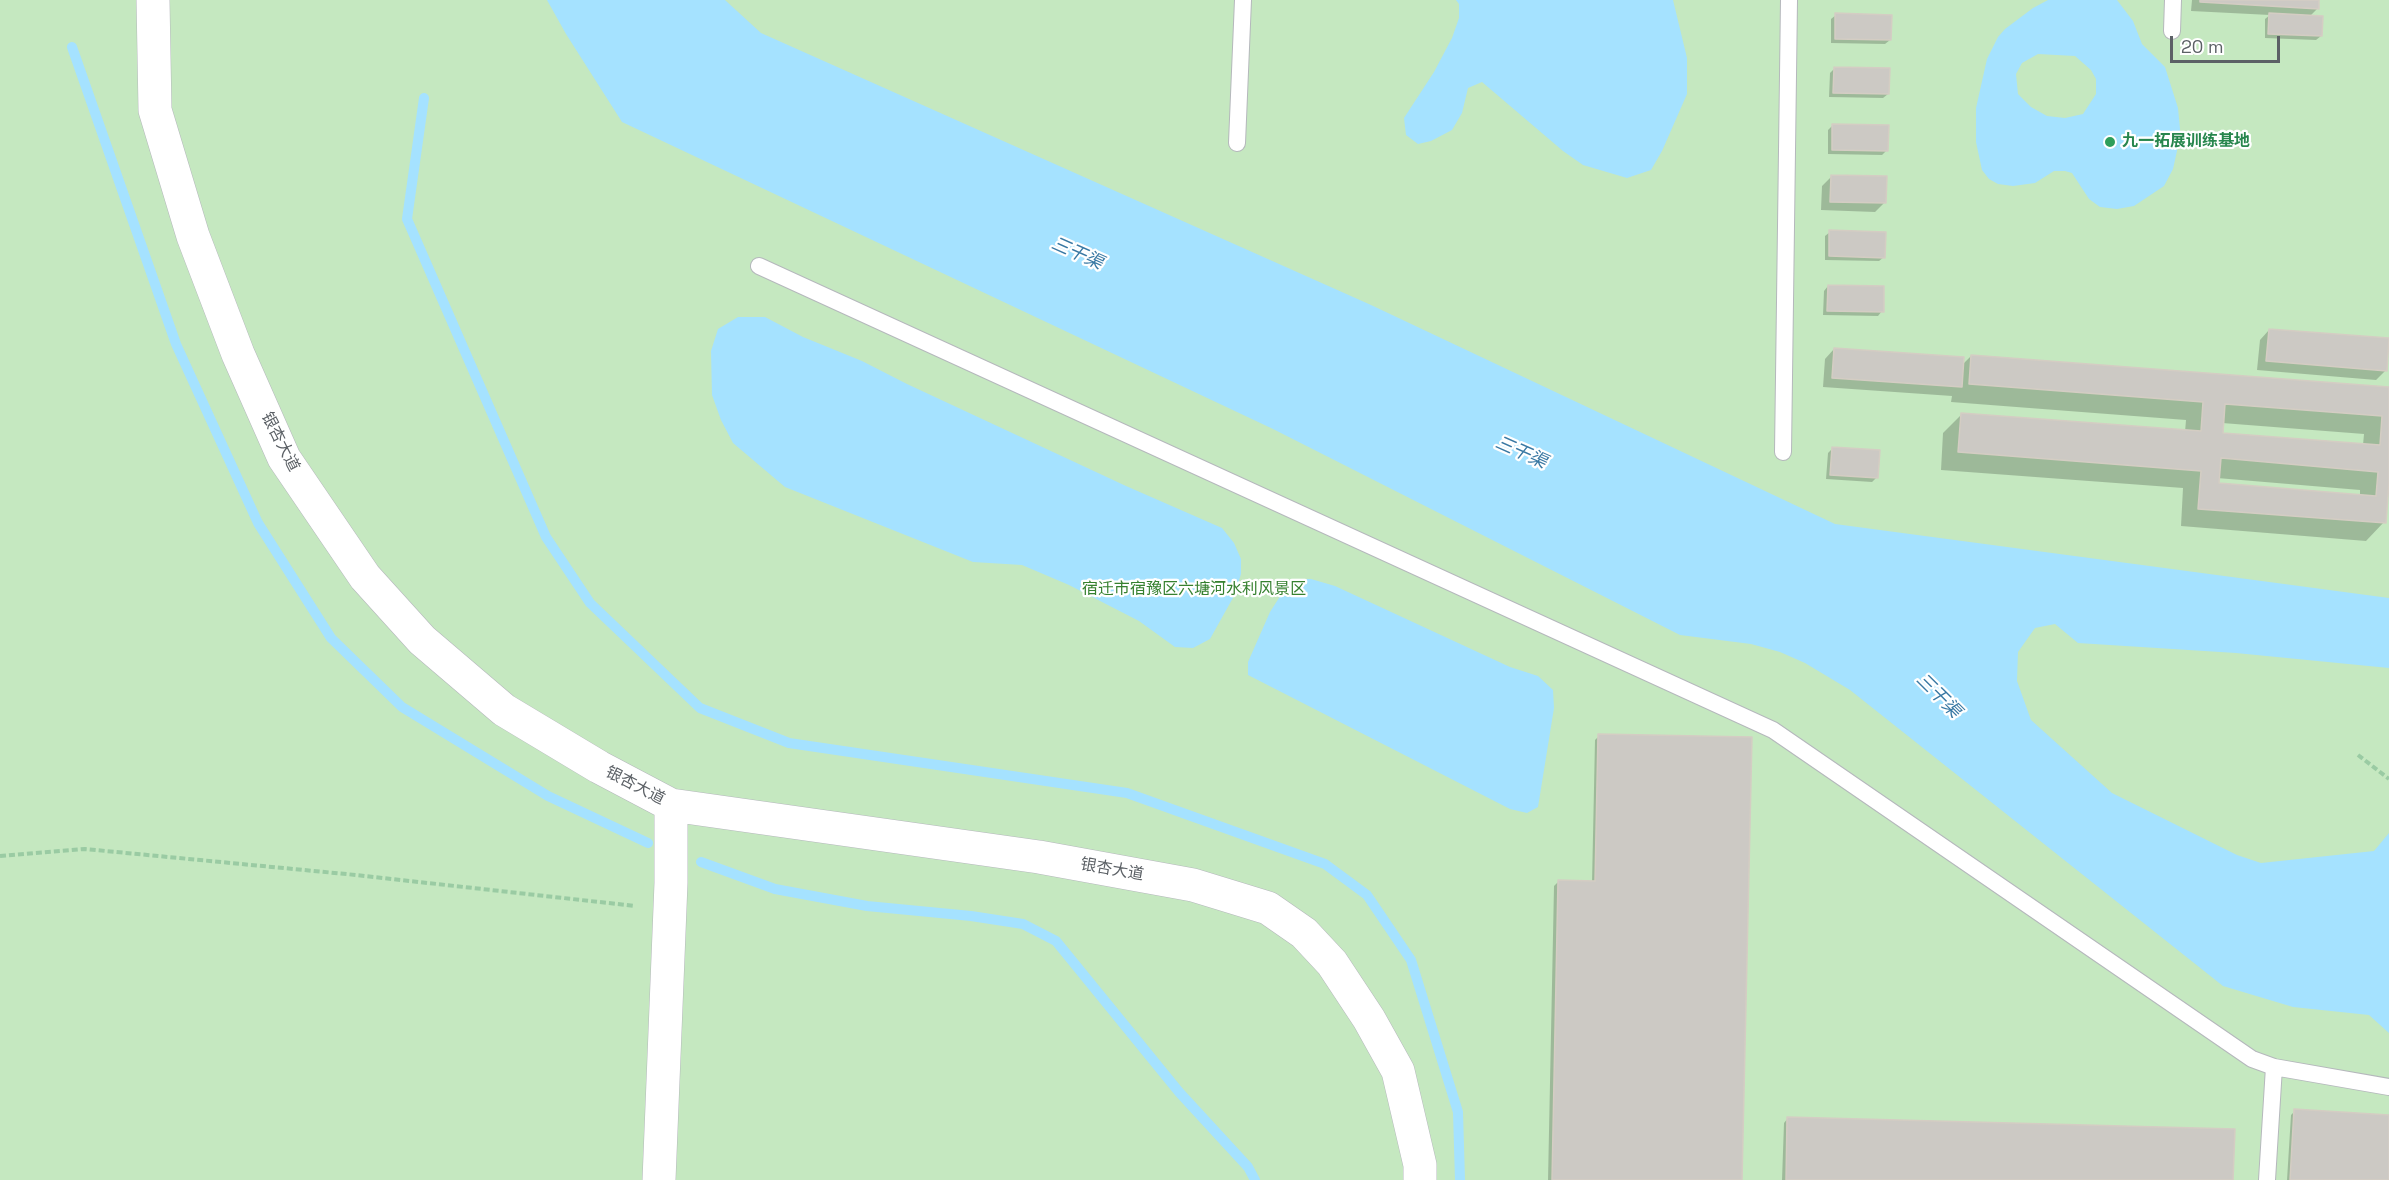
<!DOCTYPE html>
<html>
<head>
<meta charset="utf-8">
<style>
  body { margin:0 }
  #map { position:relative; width:2389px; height:1180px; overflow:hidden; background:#efece5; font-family:"Space Grotesk",sans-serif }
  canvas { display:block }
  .scale { position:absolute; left:2170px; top:36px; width:110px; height:27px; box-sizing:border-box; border:3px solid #5c6166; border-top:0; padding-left:8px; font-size:18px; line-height:21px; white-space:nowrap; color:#5c6166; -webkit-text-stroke:4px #fff; paint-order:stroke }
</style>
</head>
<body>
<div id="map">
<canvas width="2389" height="1180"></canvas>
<div class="scale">20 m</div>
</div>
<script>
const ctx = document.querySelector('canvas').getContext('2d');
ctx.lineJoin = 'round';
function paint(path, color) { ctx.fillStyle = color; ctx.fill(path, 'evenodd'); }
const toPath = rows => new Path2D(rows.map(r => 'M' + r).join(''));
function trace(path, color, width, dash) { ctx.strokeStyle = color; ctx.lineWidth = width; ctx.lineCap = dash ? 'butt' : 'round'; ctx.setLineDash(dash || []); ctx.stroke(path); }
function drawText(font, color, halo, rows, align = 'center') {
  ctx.font = font + ' "Space Grotesk","Noto Sans SC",sans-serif'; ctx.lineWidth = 4.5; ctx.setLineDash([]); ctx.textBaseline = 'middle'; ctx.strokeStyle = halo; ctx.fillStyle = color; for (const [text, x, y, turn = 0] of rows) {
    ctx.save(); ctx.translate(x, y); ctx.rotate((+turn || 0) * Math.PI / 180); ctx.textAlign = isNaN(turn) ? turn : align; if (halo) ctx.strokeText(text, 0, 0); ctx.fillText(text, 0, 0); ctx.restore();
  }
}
paint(toPath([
  [0,0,2389,0,2389,1180,0,1180]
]), '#c5e8c0');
paint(toPath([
  [547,0,725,0,761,33,1371,305,1835,524,2389,598,2389,668,2236,653,2078,643,2055,624,2035,628,2018,652,2017,681,2031,720,2112,793,2237,855,2261,863,2374,851,2389,833,2389,1033,2369,1015,2293,1007,2223,986,1850,690,1805,663,1780,652,1751,644,1680,635,1273,429,622,122,566,34],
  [1456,0,1673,0,1687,58,1687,94,1662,151,1651,170,1627,178,1583,165,1563,151,1482,82,1468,88,1462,113,1452,130,1431,141,1418,144,1406,135,1404,118,1434,72,1452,38,1459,18,1459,4],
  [2048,0,2117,0,2133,21,2142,44,2165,67,2178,108,2180,129,2177,151,2173,169,2164,186,2134,206,2117,209,2100,207,2089,199,2072,173,2065,171,2054,171,2035,183,2013,186,1998,184,1989,179,1982,170,1976,142,1976,108,1987,59,1998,37,2005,29,2033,8],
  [2038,54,2075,56,2091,70,2096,79,2096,94,2083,114,2065,118,2047,116,2031,107,2018,94,2016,74,2022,63],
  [738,317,765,317,803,337,862,361,907,384,1126,486,1222,528,1234,543,1241,559,1241,574,1234,596,1210,639,1193,648,1175,647,1139,621,1069,585,1022,565,973,562,785,487,733,443,721,420,712,395,711,351,718,329],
  [1298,579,1311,579,1335,586,1510,667,1538,676,1553,690,1554,708,1538,807,1527,813,1510,809,1248,675,1248,662,1270,612,1286,587]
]), '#a5e2ff');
paint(toPath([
  [2192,0,2318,0,2318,8,2309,17,2321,36,2316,40,2265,38,2265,19,2270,15,2191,11],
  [1836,15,1890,40,1885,44,1831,43,1831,19],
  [1834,69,1888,94,1883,98,1829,97,1830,73],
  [1833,125,1887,150,1882,155,1828,154,1828,130],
  [1831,177,1885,202,1875,212,1821,210,1822,186],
  [1830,232,1884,257,1879,261,1825,260,1825,236],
  [1828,286,1882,311,1878,316,1823,315,1824,291],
  [2269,330,2386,370,2376,380,2257,370,2260,340],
  [1834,349,1962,365,1971,356,2389,388,2389,463,2384,522,2366,541,2181,526,2183,488,1941,470,1943,433,1962,414,2185,432,2186,420,1951,402,1952,396,1823,387,1825,359],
  [2222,423,2364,434,2363,445,2221,434],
  [2217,478,2360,490,2360,496,2217,484],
  [1832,449,1877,477,1872,482,1826,479,1828,453],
  [1599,736,1741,1180,1548,1180,1554,886,1558,882,1592,883,1595,740],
  [2295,1111,2389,1116,2389,1180,2287,1180,2291,1115],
  [1788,1118,2232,1180,1782,1180,1784,1123]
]), '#0003');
trace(toPath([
  [72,47,176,344,258,523,331,638,402,707,548,796,648,843],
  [424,98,407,219,546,537,590,603,700,708,789,743,1127,793,1325,864,1367,895,1411,960,1458,1112,1460,1180],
  [701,862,775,889,867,906,971,916,1023,924,1056,941,1179,1092,1248,1167,1255,1180]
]), '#a5e2ff', 10);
const building = toPath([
  [2200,0,2319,0,2319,9,2200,2,2200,0],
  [1835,13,1892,15,1891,40,1835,39,1835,13],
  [2269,13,2323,16,2322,36,2268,34,2269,13],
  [1834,67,1890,68,1889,94,1833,93,1834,67],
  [1832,124,1889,125,1888,151,1832,150,1832,124],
  [1831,175,1887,176,1886,203,1830,202,1831,175],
  [1829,230,1886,232,1885,258,1829,256,1829,230],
  [1828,285,1884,286,1884,312,1827,311,1828,285],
  [2269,329,2389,338,2387,371,2266,361,2269,329],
  [1834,348,1964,357,1962,387,1832,378,1834,348],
  [1971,355,2389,387,2389,483,2386,523,2198,509,2201,471,1958,452,1961,413,2201,431,2203,402,1969,384,1971,355],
  [2225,404,2382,416,2380,445,2223,433,2225,404],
  [2221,458,2378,472,2376,496,2219,483,2221,458],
  [1832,447,1880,450,1878,478,1830,475,1832,447],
  [1598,734,1752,737,1742,1180,1552,1180,1558,880,1595,881,1598,734],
  [2294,1109,2389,1115,2389,1180,2290,1180,2294,1109],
  [1787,1117,2235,1129,2233,1180,1786,1180,1787,1117]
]);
paint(building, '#ccc9c4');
trace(building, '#d4cdc3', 1.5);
const service = toPath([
  [2172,31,2173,0],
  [1237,143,1243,0],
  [759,266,1773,730,2252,1059,2274,1067,2389,1087],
  [1783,452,1789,0],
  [2267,1180,2274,1067]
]);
const minor = toPath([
  [153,0,155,110,193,236,238,354,284,458,365,577,422,640,504,710,599,767,671,805,1039,857,1193,885,1268,908,1304,933,1332,963,1369,1019,1398,1071,1420,1165,1420,1180],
  [659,1180,671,883,671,805]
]);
trace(service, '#b5b8bc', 18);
trace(minor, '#b5b8bc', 34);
trace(toPath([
  [2358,755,2389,779],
  [0,856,85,849,356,875,635,906]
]), '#9acba3', 4, [6, 3]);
trace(service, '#fff', 16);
trace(minor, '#fff', 33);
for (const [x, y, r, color] of [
  [2110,142,6,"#2e9e5b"]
]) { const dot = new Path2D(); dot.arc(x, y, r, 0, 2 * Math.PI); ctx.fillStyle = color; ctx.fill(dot); trace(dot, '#fff', 2); }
drawText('bold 16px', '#27864d', '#fff', [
  ["九一拓展训练基地",2122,142]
], 'left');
drawText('16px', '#5c6166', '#fff', [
  ["银杏大道",280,442,63],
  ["银杏大道",635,786,27],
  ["银杏大道",1112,870,10]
]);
drawText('16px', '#368130', '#fff', [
  ["宿迁市宿豫区六塘河水利风景区",1194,590]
]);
drawText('italic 18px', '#3878a3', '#fff', [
  ["三干渠",1077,254,24],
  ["三干渠",1521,453,24],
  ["三干渠",1938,696,45]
]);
</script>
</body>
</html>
